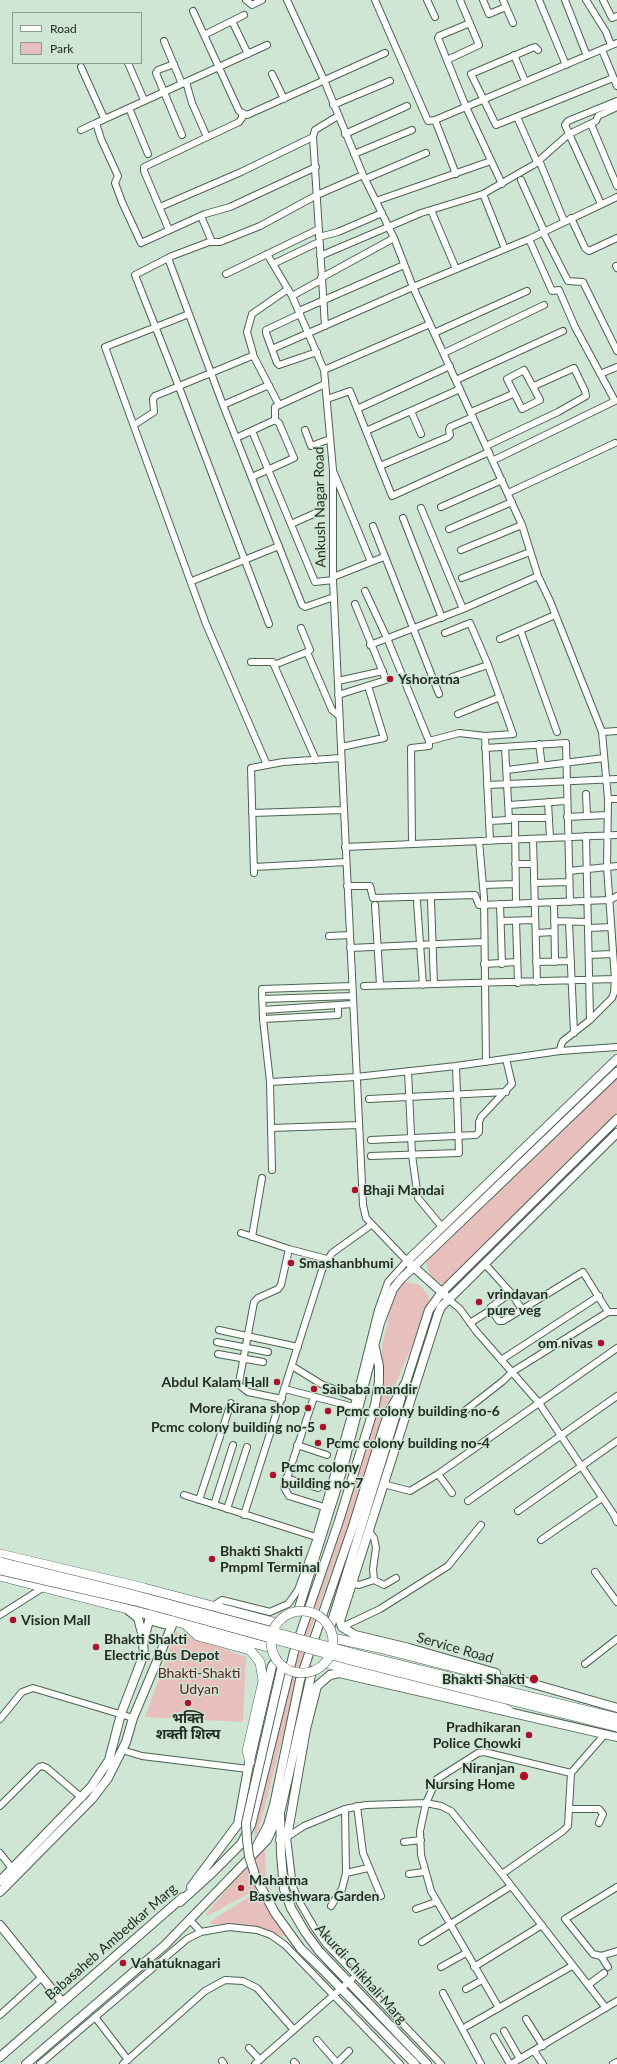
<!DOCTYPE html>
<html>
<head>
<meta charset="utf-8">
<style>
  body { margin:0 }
  #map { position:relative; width:617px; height:2064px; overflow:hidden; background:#cfe6d4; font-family:Lato,sans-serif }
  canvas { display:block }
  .legend { position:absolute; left:12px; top:12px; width:130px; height:52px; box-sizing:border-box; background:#cfe6d4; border:1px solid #8a9c8e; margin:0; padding:5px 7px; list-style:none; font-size:12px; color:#232c25 }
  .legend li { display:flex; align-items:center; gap:8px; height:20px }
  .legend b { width:20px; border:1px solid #8a9c8e }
</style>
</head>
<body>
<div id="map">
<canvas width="617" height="2064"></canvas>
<ul class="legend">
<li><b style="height:5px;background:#fff"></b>Road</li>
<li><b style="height:11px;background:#e7bfbd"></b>Park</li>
</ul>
</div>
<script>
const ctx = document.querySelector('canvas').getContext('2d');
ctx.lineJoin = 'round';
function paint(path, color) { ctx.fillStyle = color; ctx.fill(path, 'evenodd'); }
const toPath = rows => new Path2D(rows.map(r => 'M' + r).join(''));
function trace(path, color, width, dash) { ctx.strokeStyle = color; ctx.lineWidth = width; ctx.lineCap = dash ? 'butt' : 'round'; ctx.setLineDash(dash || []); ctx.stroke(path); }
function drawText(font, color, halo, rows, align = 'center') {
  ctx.font = font + ' Lato,"Noto Sans Devanagari",sans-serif'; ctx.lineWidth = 3; ctx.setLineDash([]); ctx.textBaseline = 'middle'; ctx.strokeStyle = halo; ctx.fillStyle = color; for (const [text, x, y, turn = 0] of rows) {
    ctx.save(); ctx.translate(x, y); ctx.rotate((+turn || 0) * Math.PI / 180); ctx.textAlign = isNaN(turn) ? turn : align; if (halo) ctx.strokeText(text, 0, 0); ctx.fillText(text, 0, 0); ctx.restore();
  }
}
paint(toPath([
  [617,1074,617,1115,445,1285,434,1279,428,1270,426,1263,433,1254],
  [404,1282,420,1285,428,1295,429,1302,420,1328,384,1410,352,1514,309,1634,263,1814,255,1839,253,1820,293,1661,381,1376,382,1347,393,1298,396,1288],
  [176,1632,246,1657,243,1722,145,1717],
  [265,1844,266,1884,207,1916,206,1914],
  [258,1891,289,1937,208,1923]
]), '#e7bfbd');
const minor = toPath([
  [246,0,252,5,262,0],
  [287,0,324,80,363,175,394,238,413,287,522,525,538,576,550,601,602,732,608,799,607,867,615,979,614,993,612,998,590,1020,563,1041,561,1045,560,1051],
  [375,0,428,121,435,120,617,43],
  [427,0,435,17],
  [483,0,489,14,506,7],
  [503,0,513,23],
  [539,0,566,65],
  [565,0,587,56],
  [586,0,606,32,611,45],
  [603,0,612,18,617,16],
  [193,11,239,111,247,115,385,53],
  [232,21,248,54],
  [470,23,439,36,438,38,466,107,502,184],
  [204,35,244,15],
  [164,41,182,84],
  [267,45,96,123,101,139,118,176,115,183,122,202,141,243,205,214,230,207,316,167],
  [538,50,535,47,532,48,471,74,496,125,613,78],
  [602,50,617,86],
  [514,55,525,81],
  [447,60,479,45,460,0],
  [128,63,144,100],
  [174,64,158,70,156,73,182,135],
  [81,67,104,118],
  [272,74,284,99],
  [186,82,192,103,207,137],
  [333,105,390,81],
  [129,108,148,154],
  [517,117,537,162],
  [435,120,456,174],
  [591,124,617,186],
  [81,130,96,123],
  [345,134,407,106],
  [354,154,412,130],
  [539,160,564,221],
  [365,179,426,153],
  [521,180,544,231],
  [483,194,505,249],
  [376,201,491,161],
  [601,204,565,125,568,121,617,101],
  [160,207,241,172,313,137],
  [431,210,456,269],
  [201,216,212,242],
  [571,218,585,248,589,251,617,238],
  [169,230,144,171,144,167,239,122,242,118,242,114],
  [543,232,568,281,583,282,617,351],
  [319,237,338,232,382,213],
  [320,256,421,213,483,194,535,164,569,134,596,121,598,116,617,107],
  [168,258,223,405,302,605,305,607,334,597],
  [273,264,319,242],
  [616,266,617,268],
  [226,274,319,229],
  [321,278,394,238],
  [292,296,321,280],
  [299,311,404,265],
  [189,314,105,347,206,624,267,765],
  [300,314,266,330,266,333,277,363,279,365,317,352],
  [325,326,313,137,315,130,338,116],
  [434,333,527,291],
  [272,349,413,287,529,239,617,197],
  [444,353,544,305],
  [253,355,279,405],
  [324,370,430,324],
  [524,370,540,400,522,409,507,379,524,370],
  [600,374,617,367],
  [456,380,563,331],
  [327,399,350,391,392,496,489,452],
  [223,405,269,385],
  [357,409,450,366],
  [411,411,421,434],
  [471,412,513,394],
  [134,425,154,412,153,399,155,396,252,356,253,353,247,332,252,314,288,289],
  [305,430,311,446,330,439],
  [252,431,315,582,333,580],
  [366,431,460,389],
  [236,438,275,420,275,407,325,384],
  [486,446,558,412,586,396,585,391,574,368,534,386],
  [494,460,615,401,575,327,559,290,552,291,529,239],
  [380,466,448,437,450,435,449,430,450,427,473,417],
  [252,477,294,458,279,423,275,420],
  [508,493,615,443],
  [441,507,502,480],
  [421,508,463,609],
  [403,518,442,618],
  [291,524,318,512],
  [373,526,439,694],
  [449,529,512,502],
  [461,550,522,525],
  [371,562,384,557],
  [333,577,371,562,334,473],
  [462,578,530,552],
  [192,581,279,546],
  [365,591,387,638,429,741],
  [269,624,179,387,135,275,172,256,209,242,220,242,260,226,317,195,363,175],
  [301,628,310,650,307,652],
  [521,632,557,732],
  [500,639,555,615],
  [370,645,463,609,538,576],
  [251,662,273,662,274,665],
  [452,677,488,665],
  [338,681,383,671],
  [338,695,386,680,355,604],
  [458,714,500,697],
  [602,732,617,731],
  [485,736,490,841],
  [539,744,542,766],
  [341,747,384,738,368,686],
  [485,748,566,743,570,902],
  [316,760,274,665,307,652,332,710,339,716],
  [507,770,604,758],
  [487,785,617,779],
  [586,794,587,816],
  [608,799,617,799],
  [548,802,550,838],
  [509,805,566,801],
  [252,813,343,810],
  [567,817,607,815],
  [511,818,549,818],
  [515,818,516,904],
  [489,821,509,820,505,747],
  [586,836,590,1020],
  [533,839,537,982],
  [479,841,484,897,486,1062],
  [412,844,411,748,429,746,429,741,459,733,485,736,513,734,488,665,470,623,445,633],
  [345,847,617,835],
  [515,864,534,864],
  [254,867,346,862],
  [569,871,617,866],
  [254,873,251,768,283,762,341,758],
  [534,883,569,882],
  [483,885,515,884],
  [347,886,370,886,373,898,475,895,479,905,610,900,617,896],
  [431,901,434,984],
  [417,902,423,985],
  [554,902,555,962],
  [500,904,502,964],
  [375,905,380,985],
  [501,921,535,920],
  [516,921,518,983],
  [554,921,588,922],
  [569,922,574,1033],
  [589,928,611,927],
  [536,933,554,932],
  [329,936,350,935],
  [350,948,483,942],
  [590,955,612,954],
  [536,962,571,961],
  [484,964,517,962],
  [364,986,615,979],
  [262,999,352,996],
  [263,1010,353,1004],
  [263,1019,338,1015,338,1005],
  [408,1071,412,1155,418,1198,442,1227],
  [270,1082,356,1077,456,1066,560,1051,617,1047],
  [369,1099,506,1092],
  [271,1128,359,1125],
  [371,1140,476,1135,479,1132,479,1122,481,1117,512,1084,506,1059],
  [371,1156,459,1153,456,1066],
  [272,1170,270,1082,263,1019,262,989,352,986],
  [241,1233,289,1249,281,1285,278,1289,258,1298,254,1302,240,1377,239,1385,248,1392,282,1399],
  [252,1237,262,1178],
  [289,1249,327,1259],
  [485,1264,510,1292,522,1309],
  [448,1299,460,1309,476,1331,539,1403,614,1515,617,1522],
  [491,1307,511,1293],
  [470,1323,489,1311,493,1312,499,1321,503,1321,583,1272,608,1312],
  [219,1330,298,1347],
  [217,1342,268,1352],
  [218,1354,263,1362],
  [501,1360,599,1296],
  [292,1366,321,1384,356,1398],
  [285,1389,354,1407],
  [314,1397,284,1487,289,1496,324,1507],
  [462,1413,503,1381,512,1372,608,1312,617,1312],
  [297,1445,327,1455],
  [438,1474,617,1348],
  [286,1478,318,1488],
  [383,1484,410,1491,438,1474,452,1493],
  [184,1495,316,1537,356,1398,378,1310,388,1282,407,1261,366,1218,363,1205,333,580,333,470,324,370,292,296,267,254],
  [199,1500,231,1403],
  [468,1501,617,1396],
  [214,1505,233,1445],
  [227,1509,247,1447],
  [518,1511,617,1441],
  [244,1515,323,1267,332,1253,371,1225],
  [369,1531,374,1538,376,1548,373,1569,374,1580,384,1585,396,1578],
  [541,1540,602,1498],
  [595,1572,617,1602],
  [351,1583,359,1585,374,1580],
  [213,1606,222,1600,270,1612,288,1604,298,1590,318,1535],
  [0,1615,44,1587],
  [342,1627,380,1609,448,1566,481,1525],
  [585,1664,617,1639],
  [0,1719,22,1692,33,1688,133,1718],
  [122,1750,142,1756,248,1769],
  [0,1806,39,1767,42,1766,47,1768,82,1798],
  [357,1806,363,1853,381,1896],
  [570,1809,599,1809,603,1814,599,1823],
  [404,1842,421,1840],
  [0,1853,14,1871],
  [346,1873,368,1868],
  [409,1874,424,1872],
  [502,1874,563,1831,568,1826,571,1773,605,1734],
  [617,1887,565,1919,593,1954,601,1956,617,1951],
  [331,1906,342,1889,346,1873,345,1809],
  [416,1909,436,1902],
  [190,1920,201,1932],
  [422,1942,511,1886],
  [601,1956,608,1967],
  [441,1967,466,1953],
  [474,1967,542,1925],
  [588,1985,604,1973],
  [466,1989,482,1980],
  [443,1993,481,2064],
  [499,2008,431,1891,421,1855,420,1831,426,1803,437,1779,478,1753,484,1752,571,1773],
  [0,2015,42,1977],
  [95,2017,128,2060],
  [526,2019,543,2046],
  [467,2026,572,1966],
  [504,2031,520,2059],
  [494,2037,510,2064],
  [317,2040,337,2063],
  [249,2048,260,2060],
  [534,2051,543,2064],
  [222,2061,224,2064],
  [294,2062,296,2064],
  [40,2064,187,1939,201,1932,229,1927,257,1930,271,1935,285,1945,400,2064],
  [123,2064,205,1991,225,1980,243,1981,257,1988,294,2030],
  [255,2064,352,1979],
  [336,2064,349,2051],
  [441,2064,326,1944,314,1927,300,1903,293,1887,287,1837,304,1826,345,1809,366,1805,426,1803,441,1806,451,1811,502,1874,606,2008],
  [511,2064,617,2001],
  [613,2064,617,2062]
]);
const major = toPath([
  [445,1295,407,1261,617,1059],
  [128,1610,138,1618,143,1637],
  [298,1611,343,1468,380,1323,393,1289,401,1279,617,1072],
  [149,1620,171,1626],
  [330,1628,401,1398],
  [496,1673,409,1648,355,1635,342,1627,340,1621,438,1314,441,1307,617,1133],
  [516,1679,617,1708],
  [280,1812,281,1854,284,1889,291,1908,305,1932,319,1951,427,2064],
  [280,1840,287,1837,306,1729,317,1686,330,1675,339,1673,617,1737],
  [252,1855,268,1825,274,1805,300,1680,353,1526,384,1426,390,1410,406,1382,429,1310,442,1292,617,1119],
  [0,1881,91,1787,109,1760,121,1714,144,1654,143,1642,155,1600],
  [191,1887,238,1824,248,1769,272,1666,277,1660],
  [0,1892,92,1799,108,1778,126,1742,133,1718,176,1616],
  [180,1902,212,1873,241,1844,251,1825,294,1652,339,1521,375,1405,379,1382,379,1366,375,1348],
  [0,1925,62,2002],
  [321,1968,415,2064],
  [0,2057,183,1897],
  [26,2064,165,1945,267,1840,281,1809,312,1671]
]);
const highway = toPath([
  [0,1554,144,1588,277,1623],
  [0,1576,174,1621,271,1648],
  [186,1625,198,1636,250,1650,260,1662,263,1681,247,1751,250,1762],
  [333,1638,379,1648,504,1680,522,1680],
  [325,1663,495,1703,509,1711]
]);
trace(minor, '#4d6252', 8);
trace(major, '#4d6252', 10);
trace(highway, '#4d6252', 10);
trace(minor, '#fff', 6);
trace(major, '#fff', 8);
trace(highway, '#fff', 9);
const majorBridge = toPath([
  [282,1666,251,1801,246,1823,247,1840,249,1856,256,1878,275,1913,301,1949,321,1968]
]);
const highwayBridge = toPath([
  [0,1562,123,1592,356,1654,617,1718],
  [0,1570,136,1601,350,1660,617,1727],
  '271 1642a31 31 0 1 1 62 0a31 31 0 1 1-62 0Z'
]);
trace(majorBridge, '#4d6252', 10, []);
trace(highwayBridge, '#4d6252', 10, []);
trace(majorBridge, '#fff', 8);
trace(highwayBridge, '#fff', 9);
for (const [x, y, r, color] of [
  [390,679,4,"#a9122c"],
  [355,1190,4,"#a9122c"],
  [291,1263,4,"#a9122c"],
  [479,1302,4,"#a9122c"],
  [601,1343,4,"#a9122c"],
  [277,1382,4,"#a9122c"],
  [314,1389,4,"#a9122c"],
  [308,1408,4,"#a9122c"],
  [328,1411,4,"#a9122c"],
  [323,1427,4,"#a9122c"],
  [318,1443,4,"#a9122c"],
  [273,1475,4,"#a9122c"],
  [212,1559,4,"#a9122c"],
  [13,1620,4,"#a9122c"],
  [96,1647,4,"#a9122c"],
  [534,1679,5,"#a9122c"],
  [188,1703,4,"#a9122c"],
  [529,1735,4,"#a9122c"],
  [524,1776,5,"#a9122c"],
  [241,1888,4,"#a9122c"],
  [123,1963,4,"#a9122c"]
]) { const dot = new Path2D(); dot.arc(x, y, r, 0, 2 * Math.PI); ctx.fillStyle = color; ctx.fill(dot); trace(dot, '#cfe6d4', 1.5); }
drawText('14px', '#232c25', '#cfe6d4', [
  ["Ankush Nagar Road",320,507,-91],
  ["Service Road",455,1648,16],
  ["Babasaheb Ambedkar Marg",111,1942,-41],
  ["Akurdi Chikhali Marg",361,1974,48]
]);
drawText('bold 14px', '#232c25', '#cfe6d4', [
  ["Yshoratna",398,679],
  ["Bhaji Mandai",363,1190],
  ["Smashanbhumi",299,1263],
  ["vrindavan",487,1294],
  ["pure veg",487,1310],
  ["om nivas",593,1343,"right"],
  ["Abdul Kalam Hall",269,1382,"right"],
  ["Saibaba mandir",322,1389],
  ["More Kirana shop",300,1408,"right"],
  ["Pcmc colony building no-6",336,1411],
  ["Pcmc colony building no-5",315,1427,"right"],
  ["Pcmc colony building no-4",326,1443],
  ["Pcmc colony",281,1467],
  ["building no-7",281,1483],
  ["Bhakti Shakti",220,1551],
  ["Pmpml Terminal",220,1567],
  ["Vision Mall",21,1620],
  ["Bhakti Shakti",104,1639],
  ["Electric Bus Depot",104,1655],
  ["Bhakti Shakti",525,1679,"right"],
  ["भक्ति",188,1718,"center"],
  ["शक्ती शिल्प",188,1734,"center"],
  ["Pradhikaran",521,1727,"right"],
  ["Police Chowki",521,1743,"right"],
  ["Niranjan",515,1768,"right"],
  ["Nursing Home",515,1784,"right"],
  ["Mahatma",249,1880],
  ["Basveshwara Garden",249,1896],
  ["Vahatuknagari",131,1963]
], 'left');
drawText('14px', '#5c2023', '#cfe6d4', [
  ["Bhakti-Shakti",199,1673],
  ["Udyan",199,1689]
]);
</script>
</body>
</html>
